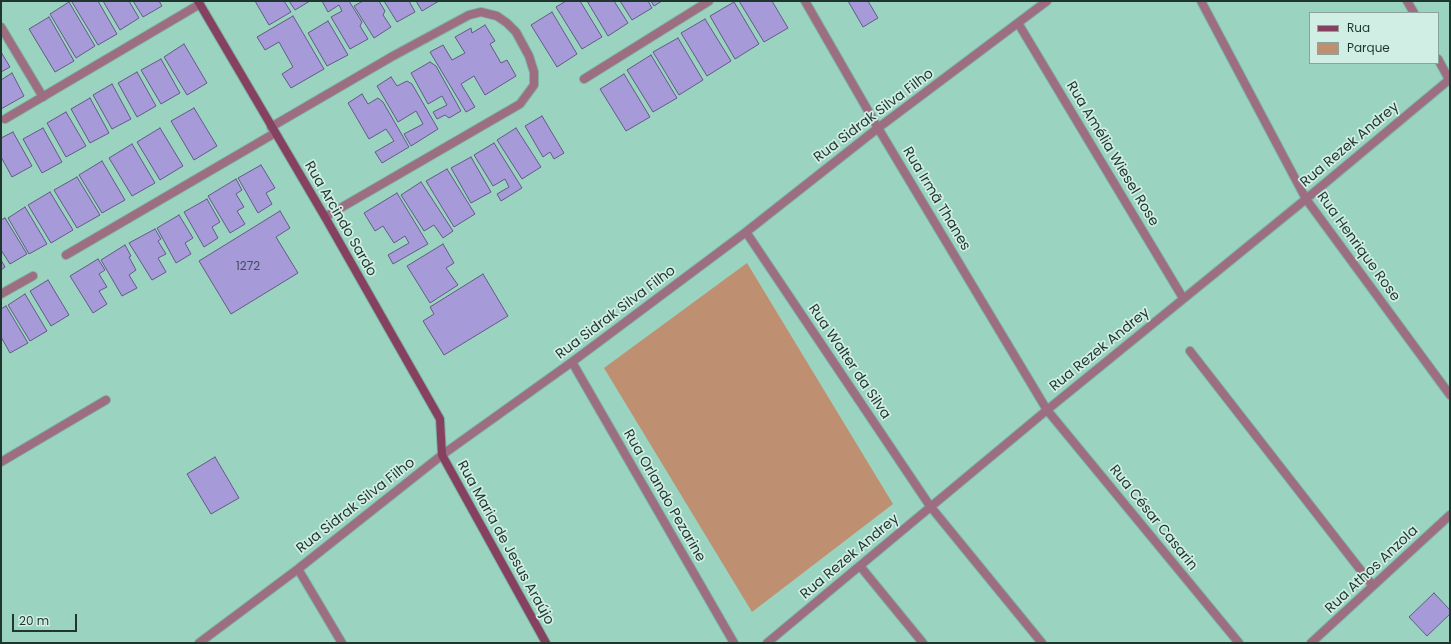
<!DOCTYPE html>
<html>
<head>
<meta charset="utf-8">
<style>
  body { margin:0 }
  #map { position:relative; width:1451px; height:644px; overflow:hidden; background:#9ad4c1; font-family:Poppins,sans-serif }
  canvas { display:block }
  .frame { position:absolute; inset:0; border:2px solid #1f362f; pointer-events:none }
  .legend { position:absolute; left:1309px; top:12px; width:130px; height:52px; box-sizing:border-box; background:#d1eee4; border:1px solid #8aa49c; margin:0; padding:5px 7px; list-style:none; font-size:12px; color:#1f362f }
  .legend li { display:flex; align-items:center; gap:8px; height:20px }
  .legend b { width:20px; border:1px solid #8aa49c }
  .scale { position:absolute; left:12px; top:614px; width:65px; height:18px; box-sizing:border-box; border:2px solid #1f362f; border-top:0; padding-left:5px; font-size:12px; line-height:14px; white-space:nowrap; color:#1f362f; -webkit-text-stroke:3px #d1eee4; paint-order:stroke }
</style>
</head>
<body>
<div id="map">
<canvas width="1451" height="644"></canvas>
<div class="frame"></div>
<ul class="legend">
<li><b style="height:5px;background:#864161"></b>Rua</li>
<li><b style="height:11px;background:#bf8f72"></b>Parque</li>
</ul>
<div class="scale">20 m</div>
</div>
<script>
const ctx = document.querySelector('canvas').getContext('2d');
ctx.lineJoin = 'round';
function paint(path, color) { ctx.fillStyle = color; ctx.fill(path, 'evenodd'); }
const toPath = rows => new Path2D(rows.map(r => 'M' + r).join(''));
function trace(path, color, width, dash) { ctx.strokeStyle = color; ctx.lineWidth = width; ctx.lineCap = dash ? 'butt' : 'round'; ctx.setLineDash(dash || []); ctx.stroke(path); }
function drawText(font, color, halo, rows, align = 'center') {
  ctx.font = font + ' Poppins,sans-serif'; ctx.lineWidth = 3.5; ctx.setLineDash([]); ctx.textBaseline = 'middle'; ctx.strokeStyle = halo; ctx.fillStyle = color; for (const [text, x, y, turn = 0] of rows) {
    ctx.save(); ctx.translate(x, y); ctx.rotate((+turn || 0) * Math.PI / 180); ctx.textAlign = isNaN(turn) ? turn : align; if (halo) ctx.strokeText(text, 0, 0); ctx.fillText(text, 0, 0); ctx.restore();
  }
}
paint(toPath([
  [747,263,893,504,752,612,604,368]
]), '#bf8f72');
const building = toPath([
  [74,1,98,1,117,34,98,45,72,2,74,1],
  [103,1,129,1,139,18,120,30,103,1],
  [133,1,159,1,162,6,143,17,133,1],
  [255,1,284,1,291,12,269,25,255,1],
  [289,1,310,1,295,10,289,1],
  [322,1,349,1,362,22,360,26,368,39,350,49,331,17,342,11,339,5,328,12,322,1],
  [363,1,379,1,385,11,383,15,391,27,374,38,354,6,363,1],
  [384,1,409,1,415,12,397,22,384,1],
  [416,1,439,1,422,11,416,1],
  [566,1,580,1,602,37,582,49,556,7,566,1],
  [587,1,614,1,628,23,608,36,587,1],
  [620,1,648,1,652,8,632,20,620,1],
  [651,1,662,1,654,6,651,1],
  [739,1,772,1,788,28,764,42,739,1],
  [848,1,868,1,878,18,863,27,848,1],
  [69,2,95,46,76,58,50,14,69,2],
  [734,2,759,44,735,59,710,16,734,2],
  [552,12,577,54,557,67,531,25,552,12],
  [293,16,324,69,291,88,282,74,293,67,279,42,265,50,257,37,293,16],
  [49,17,74,61,55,72,29,29,49,17],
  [705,19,731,61,707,76,681,33,705,19],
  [328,21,348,55,327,66,308,33,328,21],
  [485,25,495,41,490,44,501,63,507,60,516,76,485,95,474,76,461,84,475,107,466,112,430,52,443,45,452,60,465,53,455,37,471,28,472,33,485,25],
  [678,38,703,80,679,95,653,52,678,38],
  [184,44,207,83,187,95,164,57,184,44],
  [1,52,10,67,1,72,1,52],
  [651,55,677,98,653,112,627,70,651,55],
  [161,59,180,93,161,104,141,70,161,59],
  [430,62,436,66,461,111,449,118,445,115,437,119,433,112,447,105,442,96,428,104,411,73,430,62],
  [137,72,156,106,137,117,118,83,137,72],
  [12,73,24,96,1,109,1,80,12,73],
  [624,74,650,117,626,131,600,89,624,74],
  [391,77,397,86,407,81,412,84,438,129,411,146,404,134,423,124,416,111,398,122,377,86,391,77],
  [112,84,131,119,112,129,93,95,112,84],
  [362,94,368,104,378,98,383,102,409,147,382,163,375,152,394,141,386,129,369,139,348,103,362,94],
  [90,98,109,133,90,143,71,109,90,98],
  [194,108,217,146,194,160,171,121,194,108],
  [66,112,86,146,66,157,47,123,66,112],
  [542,116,564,153,554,159,550,152,543,157,525,126,542,116],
  [43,128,62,162,42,173,23,139,43,128],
  [160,128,183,166,160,180,137,142,160,128],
  [516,128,541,167,522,179,497,140,516,128],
  [13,132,32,166,12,177,1,157,1,138,13,132],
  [494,143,522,188,501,201,497,194,509,187,505,179,493,186,474,155,494,143],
  [132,144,155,183,132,196,109,158,132,144],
  [471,157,491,192,471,203,451,168,471,157],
  [102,161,125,200,102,213,79,175,102,161],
  [261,165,275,188,266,193,272,204,258,213,238,178,261,165],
  [447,169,475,214,454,227,426,181,447,169],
  [77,177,100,215,77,228,54,190,77,177],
  [236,179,242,190,236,194,244,207,237,211,245,224,230,233,208,196,236,179],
  [421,182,453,231,443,238,434,225,424,231,401,195,421,182],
  [50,192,73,230,51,243,28,205,50,192],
  [397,193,428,244,393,264,388,255,409,243,405,236,394,243,383,226,375,231,364,213,397,193],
  [207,199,220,222,212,227,218,238,204,247,184,212,207,199],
  [25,207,47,244,29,254,8,218,25,207],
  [280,211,290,228,276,237,298,273,231,314,199,261,280,211],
  [179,215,193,238,185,243,191,254,176,263,157,228,179,215],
  [5,218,27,254,10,264,1,250,1,220,5,218],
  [155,229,161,239,158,241,166,254,158,258,166,272,152,280,129,243,155,229],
  [443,244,454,263,446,268,458,285,430,303,407,266,443,244],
  [125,245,131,256,129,257,136,270,129,275,137,288,122,296,101,260,125,245],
  [98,259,105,270,99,274,107,287,99,291,107,304,93,313,70,276,98,259],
  [1,260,5,267,1,270,1,260],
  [483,274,508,316,444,355,423,321,434,314,430,307,483,274],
  [48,280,69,315,51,326,30,291,48,280],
  [25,294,47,331,30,341,8,305,25,294],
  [6,306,28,343,10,353,1,337,1,309,6,306],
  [215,457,239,498,211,514,187,474,215,457],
  [1434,593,1450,610,1450,614,1427,636,1409,617,1434,593]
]);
paint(building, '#a69ad8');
trace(building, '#625a84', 1);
const lane = toPath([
  [1,27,43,97],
  [584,79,709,1],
  [5,119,200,4],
  [271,127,393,56,469,15,481,12,497,16,507,23,516,32,529,56,534,72,534,85,520,104,325,217],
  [66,255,275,133],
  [1,294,33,276],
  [1,462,106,400]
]);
const street = toPath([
  [805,1,878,128,1047,410,1239,643],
  [1201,1,1306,199,1450,395],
  [1407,1,1414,13],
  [1018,23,1183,298],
  [1438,59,1450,81],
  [746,232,930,506,1042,643],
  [1190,351,1373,586],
  [572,362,734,643],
  [860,566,923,643],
  [298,569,342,643],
  [199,643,298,569,442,455,572,362,746,232,878,128,1047,1],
  [767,643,1047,410,1306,199,1450,79],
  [1311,643,1450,515]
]);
const secondary = toPath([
  [198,1,325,217,440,419,442,455,546,643]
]);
trace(lane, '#7fb1a1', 10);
trace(street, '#7fb1a1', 10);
trace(secondary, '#7fb1a1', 10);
trace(lane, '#9d6d82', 8);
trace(street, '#9d6d82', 8);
trace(secondary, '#864161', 8);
drawText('12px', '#414f59', null, [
  ["1272",248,267]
]);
drawText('14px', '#1f362f', '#d1eee4', [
  ["Rua Sidrak Silva Filho",874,116,-37],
  ["Rua Rezek Andrey",1350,145,-40],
  ["Rua Amélia Wiesel Rose",1112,154,59],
  ["Rua Irmã Thanes",936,199,59],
  ["Rua Arcindo Sardo",340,219,60],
  ["Rua Henrique Rose",1358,247,54],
  ["Rua Sidrak Silva Filho",616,313,-37],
  ["Rua Rezek Andrey",1100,350,-39],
  ["Rua Walter da Silva",849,362,56],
  ["Rua Orlando Pezarine",664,496,60],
  ["Rua Sidrak Silva Filho",356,506,-38],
  ["Rua César Casarin",1153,518,51],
  ["Rua Maria de Jesus Araújo",505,543,61],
  ["Rua Rezek Andrey",850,557,-40],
  ["Rua Athos Anzola",1372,570,-43]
]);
</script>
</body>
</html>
